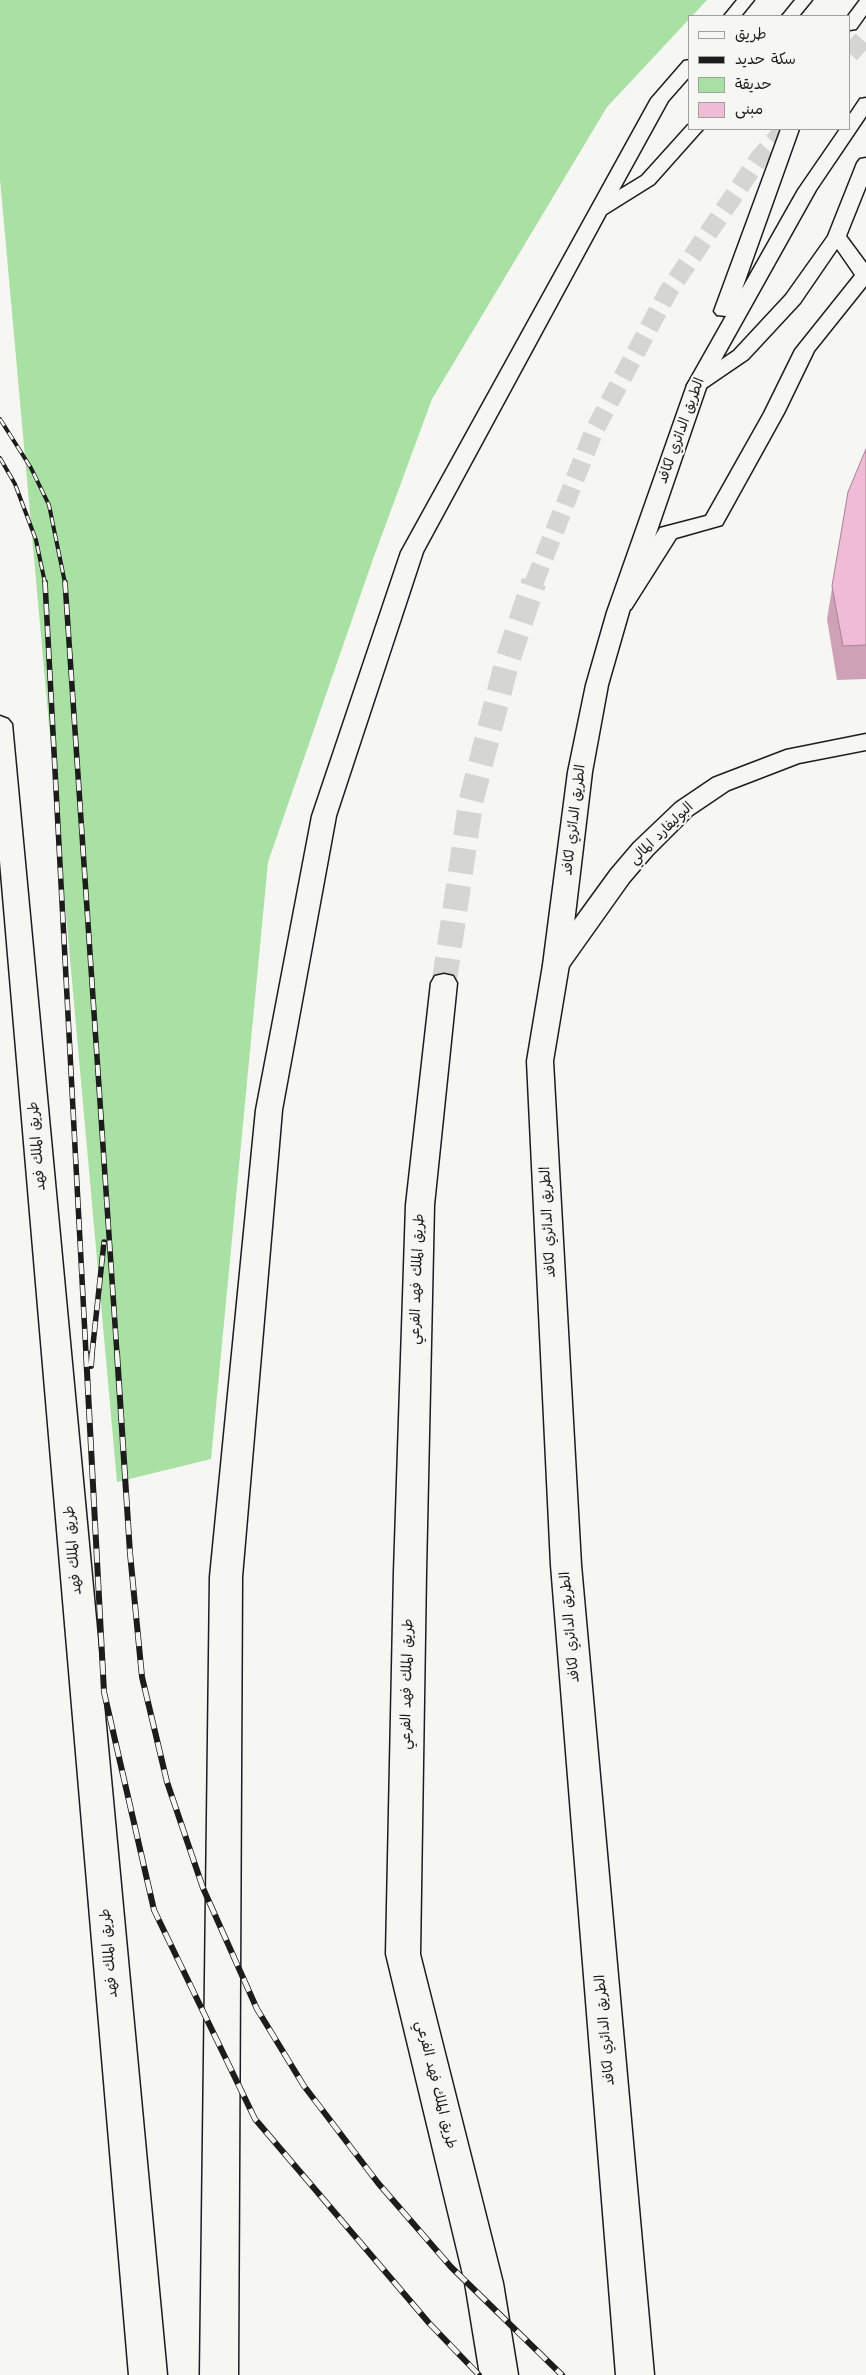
<!DOCTYPE html>
<html>
<head>
<meta charset="utf-8">
<style>
  body { margin:0 }
  #map { position:relative; width:866px; height:2375px; overflow:hidden; background:#f6f6f2; font-family:"Architects Daughter","Playpen Sans Arabic",sans-serif }
  canvas { display:block }
  .legend { position:absolute; left:688px; top:15px; width:162px; height:115px; box-sizing:border-box; background:#f6f6f2; border:1px solid #9f9f9c; margin:0; padding:6px 9px; list-style:none; font-size:15px; color:#1c1c1c }
  .legend li { display:flex; align-items:center; gap:10px; height:25px }
  .legend b { width:25px; border:1px solid #9f9f9c }
</style>
</head>
<body>
<div id="map">
<canvas width="866" height="2375"></canvas>
<ul class="legend">
<li><b style="height:6px;background:#f6f6f2"></b>طريق</li>
<li><b style="height:6px;background:#1c1c1c"></b>سكة حديد</li>
<li><b style="height:14px;background:#a9e0a3"></b>حديقة</li>
<li><b style="height:14px;background:#f0bbd5"></b>مبنى</li>
</ul>
</div>
<script>
const ctx = document.querySelector('canvas').getContext('2d');
ctx.lineJoin = 'round';
function paint(path, color) { ctx.fillStyle = color; ctx.fill(path, 'evenodd'); }
const toPath = rows => new Path2D(rows.map(r => 'M' + r).join(''));
function trace(path, color, width, dash) { ctx.strokeStyle = color; ctx.lineWidth = width; ctx.lineCap = dash ? 'butt' : 'round'; ctx.setLineDash(dash || []); ctx.stroke(path); }
function drawText(font, color, halo, rows, align = 'center') {
  ctx.font = font + ' "Architects Daughter","Playpen Sans Arabic",sans-serif'; ctx.lineWidth = 4; ctx.setLineDash([]); ctx.textBaseline = 'middle'; ctx.strokeStyle = halo; ctx.fillStyle = color; for (const [text, x, y, turn = 0] of rows) {
    ctx.save(); ctx.translate(x, y); ctx.rotate((+turn || 0) * Math.PI / 180); ctx.textAlign = isNaN(turn) ? turn : align; if (halo) ctx.strokeText(text, 0, 0); ctx.fillText(text, 0, 0); ctx.restore();
  }
}
paint(toPath([
  [0,0,707,0,607,107,432,399,373,559,268,862,211,1459,117,1482,0,179]
]), '#a9e0a3');
trace(toPath([
  [850,54,866,36],
  [534,583,594,431,668,292,760,157,785,129]
]), '#d5d5d2', 19, [19, 9]);
trace(toPath([
  [444,983,471,801,507,662,534,582]
]), '#d5d5d2', 25, [25, 12]);
const minor = toPath([
  [866,158,866,186,846,236,866,263,866,286,814,351,784,413,722,525,676,538,631,609,623,611,615,609,612,604,660,528,706,516,764,413,795,350,855,275,837,249,800,303,748,359,704,389,697,391,690,389,687,385,690,381,734,351,786,295,828,236,857,163,860,159,866,158],
  [866,734,866,750,799,763,729,790,692,815,652,855,629,882,565,972,556,974,547,972,543,965,547,958,611,870,634,843,676,803,713,778,786,750,866,734]
]);
const primary = toPath([
  [860,0,866,0,866,15,856,29,850,30,850,16,848,16,860,0],
  [866,98,866,116,816,190,707,385,629,612,608,685,592,772,569,965,553,1061,581,1565,654,2375,616,2375,551,1565,527,1061,543,965,568,772,586,685,607,612,687,385,726,316,717,315,714,311,781,129,799,129,742,289,798,190,840,129,850,129,850,114,860,99,866,98],
  [444,974,453,976,457,983,434,1205,426,1572,420,1954,503,2283,518,2375,480,2375,465,2283,386,1954,394,1572,406,1205,431,983,435,976,444,974]
]);
const motorway = toPath([
  [737,0,754,0,741,16,724,16,737,0],
  [795,0,812,0,799,16,782,16,795,0],
  [690,60,690,76,668,101,619,190,642,176,688,125,690,125,690,129,703,129,654,184,606,214,423,552,336,816,282,1110,242,1577,238,2375,200,2375,210,1577,256,1110,312,816,401,552,651,99,684,61,690,60],
  [0,716,8,719,12,724,167,2375,129,2375,0,861,0,716]
]);
trace(minor, '#1c1c1c', 3);
trace(primary, '#1c1c1c', 3);
trace(motorway, '#1c1c1c', 3);
paint(minor, '#f6f6f2');
paint(primary, '#f6f6f2');
paint(motorway, '#f6f6f2');
const railFar2 = toPath([
  [0,419,31,468,49,505,65,583],
  [0,458,15,484,36,540,45,583]
]);
const railFar1 = toPath([
  [45,582,86,1354],
  [65,582,117,1354],
  [92,1354,104,1242]
]);
const rail = toPath([
  [86,1353,104,1692,154,1910,255,2119,429,2323,479,2375],
  [117,1353,130,1553,142,1677,167,1782,203,1888,257,2009,304,2086,378,2183,451,2267,562,2375],
  [91,1366,92,1353]
]);
trace(railFar2, '#1c1c1c', 4);
trace(railFar1, '#1c1c1c', 5.5);
trace(rail, '#1c1c1c', 6);
trace(railFar2, '#f6f6f2', 2.5, [8]);
trace(railFar1, '#f6f6f2', 4, [11]);
trace(rail, '#f6f6f2', 4.5, [14]);
paint(toPath([
  [866,449,866,679,837,680,827,619,848,492]
]), '#cea1b7');
const building = toPath([
  [866,449,866,645,843,646,832,586,848,492,866,449]
]);
paint(building, '#f0bbd5');
trace(building, '#a88395', 1);
drawText('14px', '#1c1c1c', '#f6f6f2', [
  ["الطريق الدائري لكافد",682,431,-70],
  ["الطريق الدائري لكافد",575,820,-83],
  ["البوليفارد المالي",662,834,-44],
  ["طريق الملك فهد",38,1146,-95],
  ["الطريق الدائري لكافد",549,1222,-93],
  ["طريق الملك فهد الفرعي",418,1279,-88],
  ["طريق الملك فهد",74,1550,-95],
  ["الطريق الدائري لكافد",571,1627,-95],
  ["طريق الملك فهد الفرعي",408,1684,-89],
  ["طريق الملك فهد",110,1953,-95],
  ["الطريق الدائري لكافد",606,2030,-95],
  ["طريق الملك فهد الفرعي",435,2085,76]
]);
</script>
</body>
</html>
